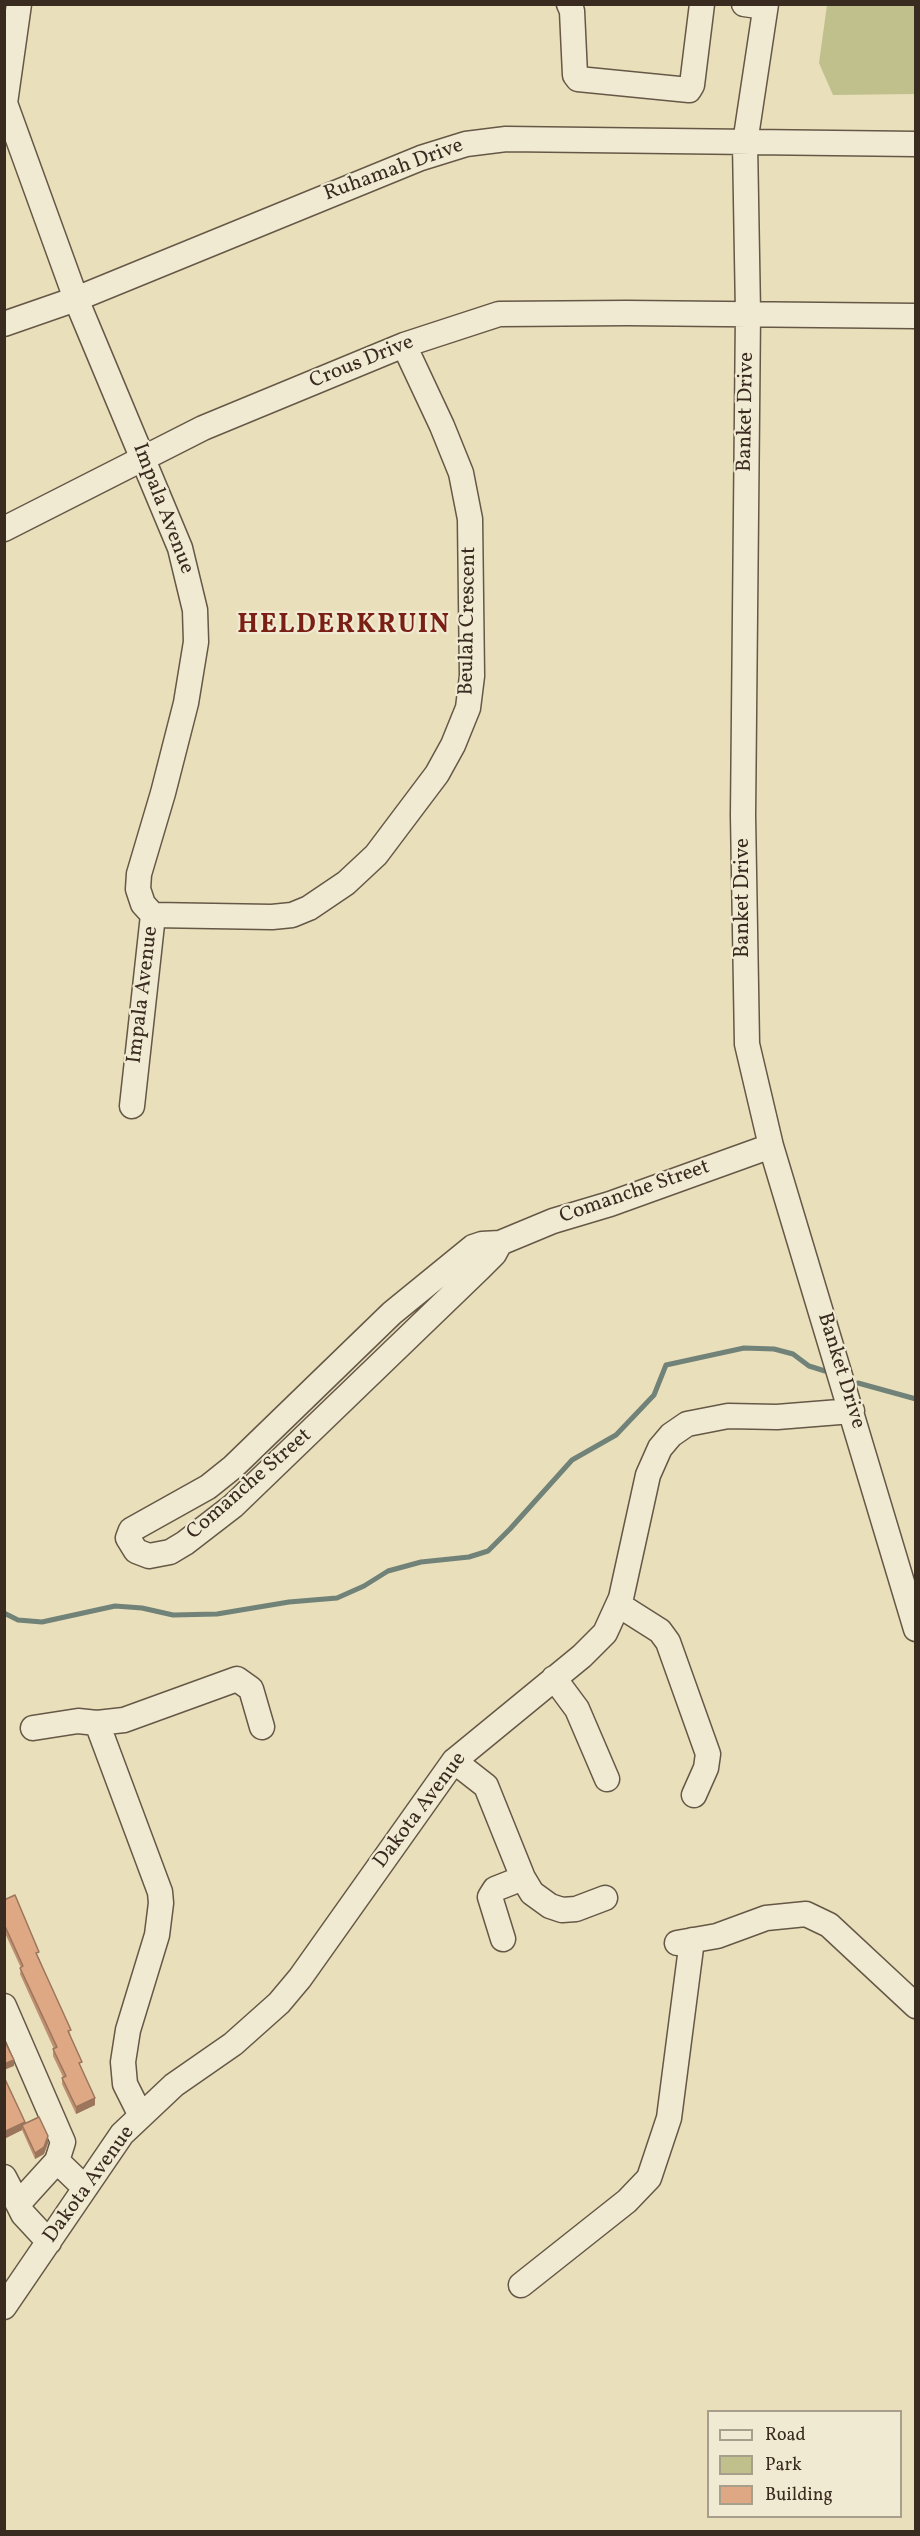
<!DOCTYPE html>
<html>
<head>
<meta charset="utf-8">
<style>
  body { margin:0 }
  #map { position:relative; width:920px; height:2536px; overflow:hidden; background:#e9dfbb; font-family:Vollkorn,serif }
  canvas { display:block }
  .frame { position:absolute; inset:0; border:6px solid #392b1f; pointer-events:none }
  .legend { position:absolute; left:707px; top:2410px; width:195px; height:108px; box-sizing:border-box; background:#f1ead3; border:2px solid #a79e8b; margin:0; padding:8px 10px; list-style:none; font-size:18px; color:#392b1f }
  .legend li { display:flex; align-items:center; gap:12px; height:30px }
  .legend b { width:30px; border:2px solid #a79e8b }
</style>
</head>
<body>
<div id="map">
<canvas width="920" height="2536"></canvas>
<div class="frame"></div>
<ul class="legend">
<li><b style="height:8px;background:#f1ead3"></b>Road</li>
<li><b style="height:16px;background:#bfc08b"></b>Park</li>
<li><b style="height:16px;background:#dea884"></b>Building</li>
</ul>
</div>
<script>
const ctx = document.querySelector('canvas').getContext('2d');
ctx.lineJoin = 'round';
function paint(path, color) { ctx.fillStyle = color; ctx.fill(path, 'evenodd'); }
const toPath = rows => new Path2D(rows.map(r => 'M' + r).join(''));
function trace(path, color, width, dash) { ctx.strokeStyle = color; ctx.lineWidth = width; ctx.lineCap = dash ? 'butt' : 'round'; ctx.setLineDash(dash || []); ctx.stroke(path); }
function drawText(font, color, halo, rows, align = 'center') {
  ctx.font = font + ' Vollkorn,serif'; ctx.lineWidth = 4.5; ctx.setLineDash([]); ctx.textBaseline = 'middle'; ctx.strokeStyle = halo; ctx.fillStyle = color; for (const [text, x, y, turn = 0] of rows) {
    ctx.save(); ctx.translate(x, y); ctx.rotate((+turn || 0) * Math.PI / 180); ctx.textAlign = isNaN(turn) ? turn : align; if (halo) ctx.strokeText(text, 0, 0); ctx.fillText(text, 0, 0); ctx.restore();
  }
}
paint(toPath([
  [827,5,915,5,915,94,833,95,819,63]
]), '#bfc08b');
trace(toPath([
  [858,1383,916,1399],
  [4,1613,18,1620,42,1622,115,1606,142,1608,173,1615,217,1614,289,1602,337,1598,364,1586,388,1571,421,1562,469,1557,488,1551,510,1529,572,1460,616,1435,654,1395,666,1365,744,1348,774,1349,793,1354,809,1366,825,1371]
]), '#718278', 5);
const minor = toPath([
  [19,4,5,103,76,299,180,548,195,610,196,642,186,703,163,793,139,874,138,889,143,904,153,915,132,1106],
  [569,4,572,11,575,75,578,79,689,90,692,85,702,4],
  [744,4,765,7],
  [766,4,745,143,748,313,743,815,747,1044,771,1146,916,1629],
  [4,324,76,299,421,158,466,144,506,139,916,144],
  [4,529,203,428,404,345,499,314,627,313,916,316],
  [153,915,272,917,292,915,309,908,346,883,376,855,437,774,453,745,468,708,472,676,470,519,461,473,442,426,404,345],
  [500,1243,494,1254,479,1269,233,1506,185,1543,170,1552,149,1556,136,1551,128,1538,131,1530,208,1487,233,1467,392,1313,473,1247,482,1244,500,1243,553,1221,610,1204,771,1146],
  [619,1605,660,1631,668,1642,708,1754,706,1768,694,1795],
  [554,1678,577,1709,607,1779],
  [33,1728,78,1721,97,1723],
  [454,1761,486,1786,523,1878,532,1893,550,1906,562,1910,576,1909,605,1898],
  [503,1939,490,1897,495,1889,523,1878],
  [677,1943,717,1936,766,1918,806,1914,829,1925,916,2006],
  [4,2006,63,2142,57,2161,85,2188],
  [141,2116,125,2084,123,2062,128,2030,157,1935,161,1903,160,1892,97,1723,124,1720,237,1679,251,1689,262,1727],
  [4,2177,18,2204,57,2161],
  [18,2204,23,2214,49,2242],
  [521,2285,627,2201,649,2178,669,2118,692,1940],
  [4,2307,122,2134,174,2085,233,2044,279,2003,300,1978,454,1761,582,1656,605,1633,621,1598,648,1475,660,1448,671,1435,687,1424,728,1416,777,1417,852,1411]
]);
trace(minor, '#655846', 27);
trace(minor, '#f1ead3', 24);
paint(toPath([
  [4,1900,39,1958,71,2036,70,2036,81,2069,95,2105,76,2114,62,2084,62,2078,63,2077,53,2056,53,2049,54,2049,20,1974,21,1968,4,1931],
  [4,2077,25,2122,48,2143,44,2154,35,2159,22,2130,6,2138,4,2135]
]), '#bf9072');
paint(toPath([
  [14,2060,14,2066,4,2070,4,2064],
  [95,2098,95,2105,76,2114,76,2107],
  [25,2122,22,2125,22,2130,6,2138,6,2131],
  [48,2136,48,2143,44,2154,35,2159,35,2153]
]), '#9b765c');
const building = toPath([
  [15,1895,39,1952,36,1953,71,2030,68,2031,82,2062,79,2063,95,2098,76,2107,62,2078,66,2076,53,2049,57,2047,20,1968,23,1966,4,1924,4,1900,15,1895],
  [4,2040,14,2060,4,2064,4,2040],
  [4,2077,25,2122,6,2131,4,2128,4,2077],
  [39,2117,48,2136,44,2147,35,2153,22,2125,39,2117]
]);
paint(building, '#dea884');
trace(building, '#9b765c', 1.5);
drawText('21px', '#392b1f', '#f1ead3', [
  ["Ruhamah Drive",394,171,-20],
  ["Crous Drive",362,363,-22],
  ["Banket Drive",747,412,-89],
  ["Impala Avenue",162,509,69],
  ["Beulah Crescent",469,621,-89],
  ["Banket Drive",744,898,-90],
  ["Impala Avenue",144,995,-83],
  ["Comanche Street",635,1193,-19],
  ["Banket Drive",840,1371,73],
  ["Comanche Street",250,1485,-41],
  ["Dakota Avenue",421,1811,-53],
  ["Dakota Avenue",90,2185,-54]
]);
ctx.letterSpacing = '1.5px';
drawText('bold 27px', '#7a1f14', '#f1ead3', [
  ["HELDERKRUIN",344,627]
]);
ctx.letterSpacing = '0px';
</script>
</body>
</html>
